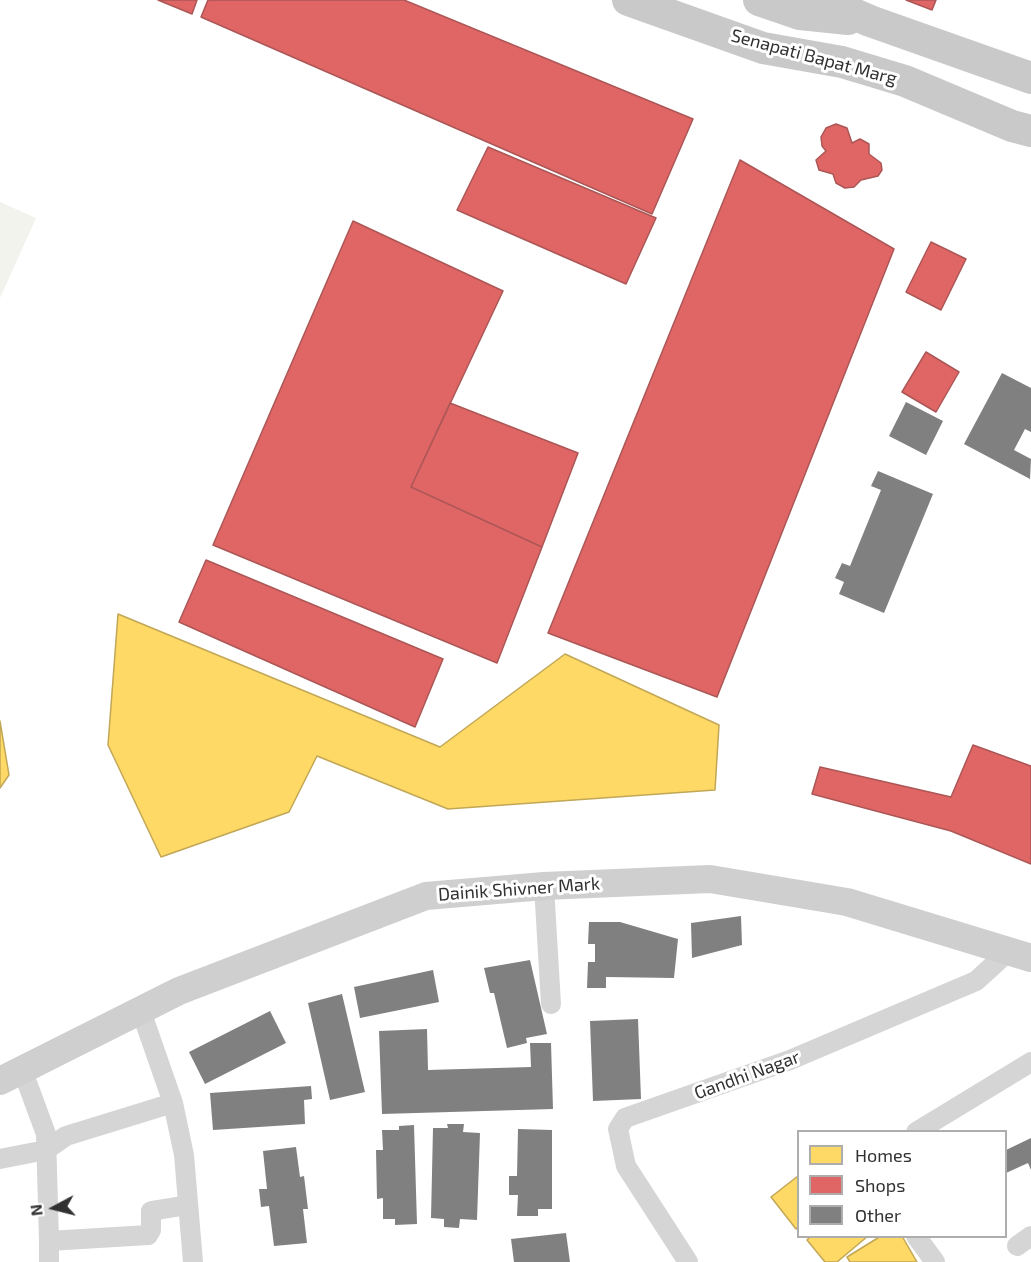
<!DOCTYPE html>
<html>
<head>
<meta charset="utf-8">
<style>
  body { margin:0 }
  #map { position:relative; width:1031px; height:1262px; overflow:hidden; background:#fff; font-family:"Exo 2",sans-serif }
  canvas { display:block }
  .legend { position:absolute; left:797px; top:1130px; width:210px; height:108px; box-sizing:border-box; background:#fff; border:2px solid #adadad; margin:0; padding:8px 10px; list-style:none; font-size:18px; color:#313131 }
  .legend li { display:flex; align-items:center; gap:12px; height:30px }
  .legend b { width:30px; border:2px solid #adadad }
  .north { position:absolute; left:24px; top:1178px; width:60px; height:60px; -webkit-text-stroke:4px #fff; paint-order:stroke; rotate:263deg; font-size:16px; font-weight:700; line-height:24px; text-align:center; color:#313131 }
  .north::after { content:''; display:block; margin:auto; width:21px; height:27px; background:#313131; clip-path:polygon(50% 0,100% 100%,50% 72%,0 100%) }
</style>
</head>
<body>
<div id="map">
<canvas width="1031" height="1262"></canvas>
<ul class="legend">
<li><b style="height:16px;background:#ffd966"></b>Homes</li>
<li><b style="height:16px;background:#e06666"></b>Shops</li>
<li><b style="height:16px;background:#808080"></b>Other</li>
</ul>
<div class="north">N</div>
</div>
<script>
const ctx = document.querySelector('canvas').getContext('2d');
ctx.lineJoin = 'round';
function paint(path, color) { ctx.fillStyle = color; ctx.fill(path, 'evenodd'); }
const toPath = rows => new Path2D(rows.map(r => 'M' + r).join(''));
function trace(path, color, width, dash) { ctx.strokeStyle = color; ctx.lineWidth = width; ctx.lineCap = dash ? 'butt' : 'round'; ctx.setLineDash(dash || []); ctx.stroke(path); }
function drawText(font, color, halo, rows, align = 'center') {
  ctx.font = font + ' "Exo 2",sans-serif'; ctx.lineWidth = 6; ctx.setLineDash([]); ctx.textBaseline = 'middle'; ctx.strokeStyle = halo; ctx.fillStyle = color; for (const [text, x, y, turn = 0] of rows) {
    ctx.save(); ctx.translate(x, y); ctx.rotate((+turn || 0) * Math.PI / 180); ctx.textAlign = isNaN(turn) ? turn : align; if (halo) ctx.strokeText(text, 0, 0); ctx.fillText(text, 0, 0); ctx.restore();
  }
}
paint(toPath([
  [0,202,36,218,0,298]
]), '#f1f3ec');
const homes = toPath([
  [806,337,847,354,756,578,711,559,732,508,630,466,661,389,723,414,732,393,776,411,806,337],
  [118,614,440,747,565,654,719,725,715,790,448,809,317,756,289,812,161,857,108,745,118,614],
  [0,721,9,775,0,788,0,721],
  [798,1176,798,1227,796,1229,771,1197,798,1176],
  [811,1236,868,1236,837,1262,825,1262,807,1240,811,1236],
  [881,1236,902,1236,917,1262,850,1262,847,1257,881,1236]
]);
paint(homes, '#ffd966');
trace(homes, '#c1a756', 1.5);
const shops = toPath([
  [158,0,197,0,192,14,158,0],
  [208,0,404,0,693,119,652,214,201,17,208,0],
  [906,0,936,0,932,10,906,0],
  [836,124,847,128,852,143,860,139,869,144,869,154,881,163,882,170,878,176,861,180,854,187,845,188,836,183,833,174,819,170,816,160,826,151,822,146,821,137,826,128,836,124],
  [488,147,656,218,626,284,457,210,488,147],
  [740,160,894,249,717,697,548,633,740,160],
  [353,221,503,291,411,487,542,547,497,663,213,545,353,221],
  [931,242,966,259,941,310,906,292,931,242],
  [926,352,959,372,936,412,902,392,926,352],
  [450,403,578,453,542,547,411,487,450,403],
  [206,560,443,659,415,727,179,622,206,560],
  [973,745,1031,766,1031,864,951,831,812,794,820,767,951,797,973,745]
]);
paint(shops, '#e06666');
trace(shops, '#ac5656', 1.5);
paint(toPath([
  [1002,373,1031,388,1031,432,1025,429,1014,450,1031,459,1030,479,964,444],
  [906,402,943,421,926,455,889,436],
  [878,471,933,494,884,613,839,594,844,582,835,578,842,563,850,566,881,490,871,486],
  [741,916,742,945,692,958,691,923],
  [589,922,620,922,678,939,674,978,606,977,606,988,587,988,588,962,595,962,595,944,588,944],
  [530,960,547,1034,526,1038,527,1043,507,1048,494,993,490,993,484,968],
  [433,970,439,1002,360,1018,354,987],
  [342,994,365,1092,330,1100,308,1003],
  [270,1011,286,1043,205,1084,189,1052],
  [638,1019,641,1099,593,1101,590,1021],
  [427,1029,428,1070,531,1067,530,1043,551,1043,553,1109,382,1114,379,1031],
  [311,1086,312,1099,304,1100,305,1124,213,1130,210,1093],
  [447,1124,464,1124,463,1132,480,1133,477,1220,460,1219,459,1228,444,1227,444,1219,431,1218,433,1128,448,1128],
  [414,1125,417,1224,395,1225,395,1219,383,1219,383,1198,377,1199,376,1150,383,1150,382,1130,399,1130,399,1126],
  [518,1129,552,1130,552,1209,538,1209,538,1216,517,1216,518,1195,509,1195,509,1176,517,1176],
  [1031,1138,1031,1170,1028,1163,1006,1173,1006,1150],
  [296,1147,300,1177,304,1176,308,1209,303,1209,307,1243,274,1246,269,1206,261,1207,259,1189,267,1189,263,1151],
  [566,1233,570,1262,514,1262,511,1239]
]), '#808080');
trace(toPath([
  [544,886,551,1004],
  [141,1011,173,1103,184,1155,193,1262],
  [22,1069,46,1134,49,1241,148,1235,151,1230,151,1211,188,1205],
  [916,1132,1031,1062],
  [0,1159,46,1150,66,1136,173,1103],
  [916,1236,935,1262],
  [49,1241,49,1262],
  [1017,1246,1031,1236],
  [688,1262,626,1166,618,1129,625,1118,790,1060,976,981,1010,950]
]), '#d5d5d5', 20);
trace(toPath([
  [0,1081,179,991,426,896,544,886,710,879,847,902,1031,958]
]), '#cfcfcf', 28);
trace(toPath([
  [628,0,763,48,842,62,905,81,1012,126,1031,131],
  [759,0,800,14,848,19],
  [822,0,870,21,1031,78]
]), '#c9c9c9', 32);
drawText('18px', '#313131', '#fff', [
  ["Senapati Bapat Marg",814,57,15],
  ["Dainik Shivner Mark",519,889,-4],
  ["Gandhi Nagar",747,1075,-20]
]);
</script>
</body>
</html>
